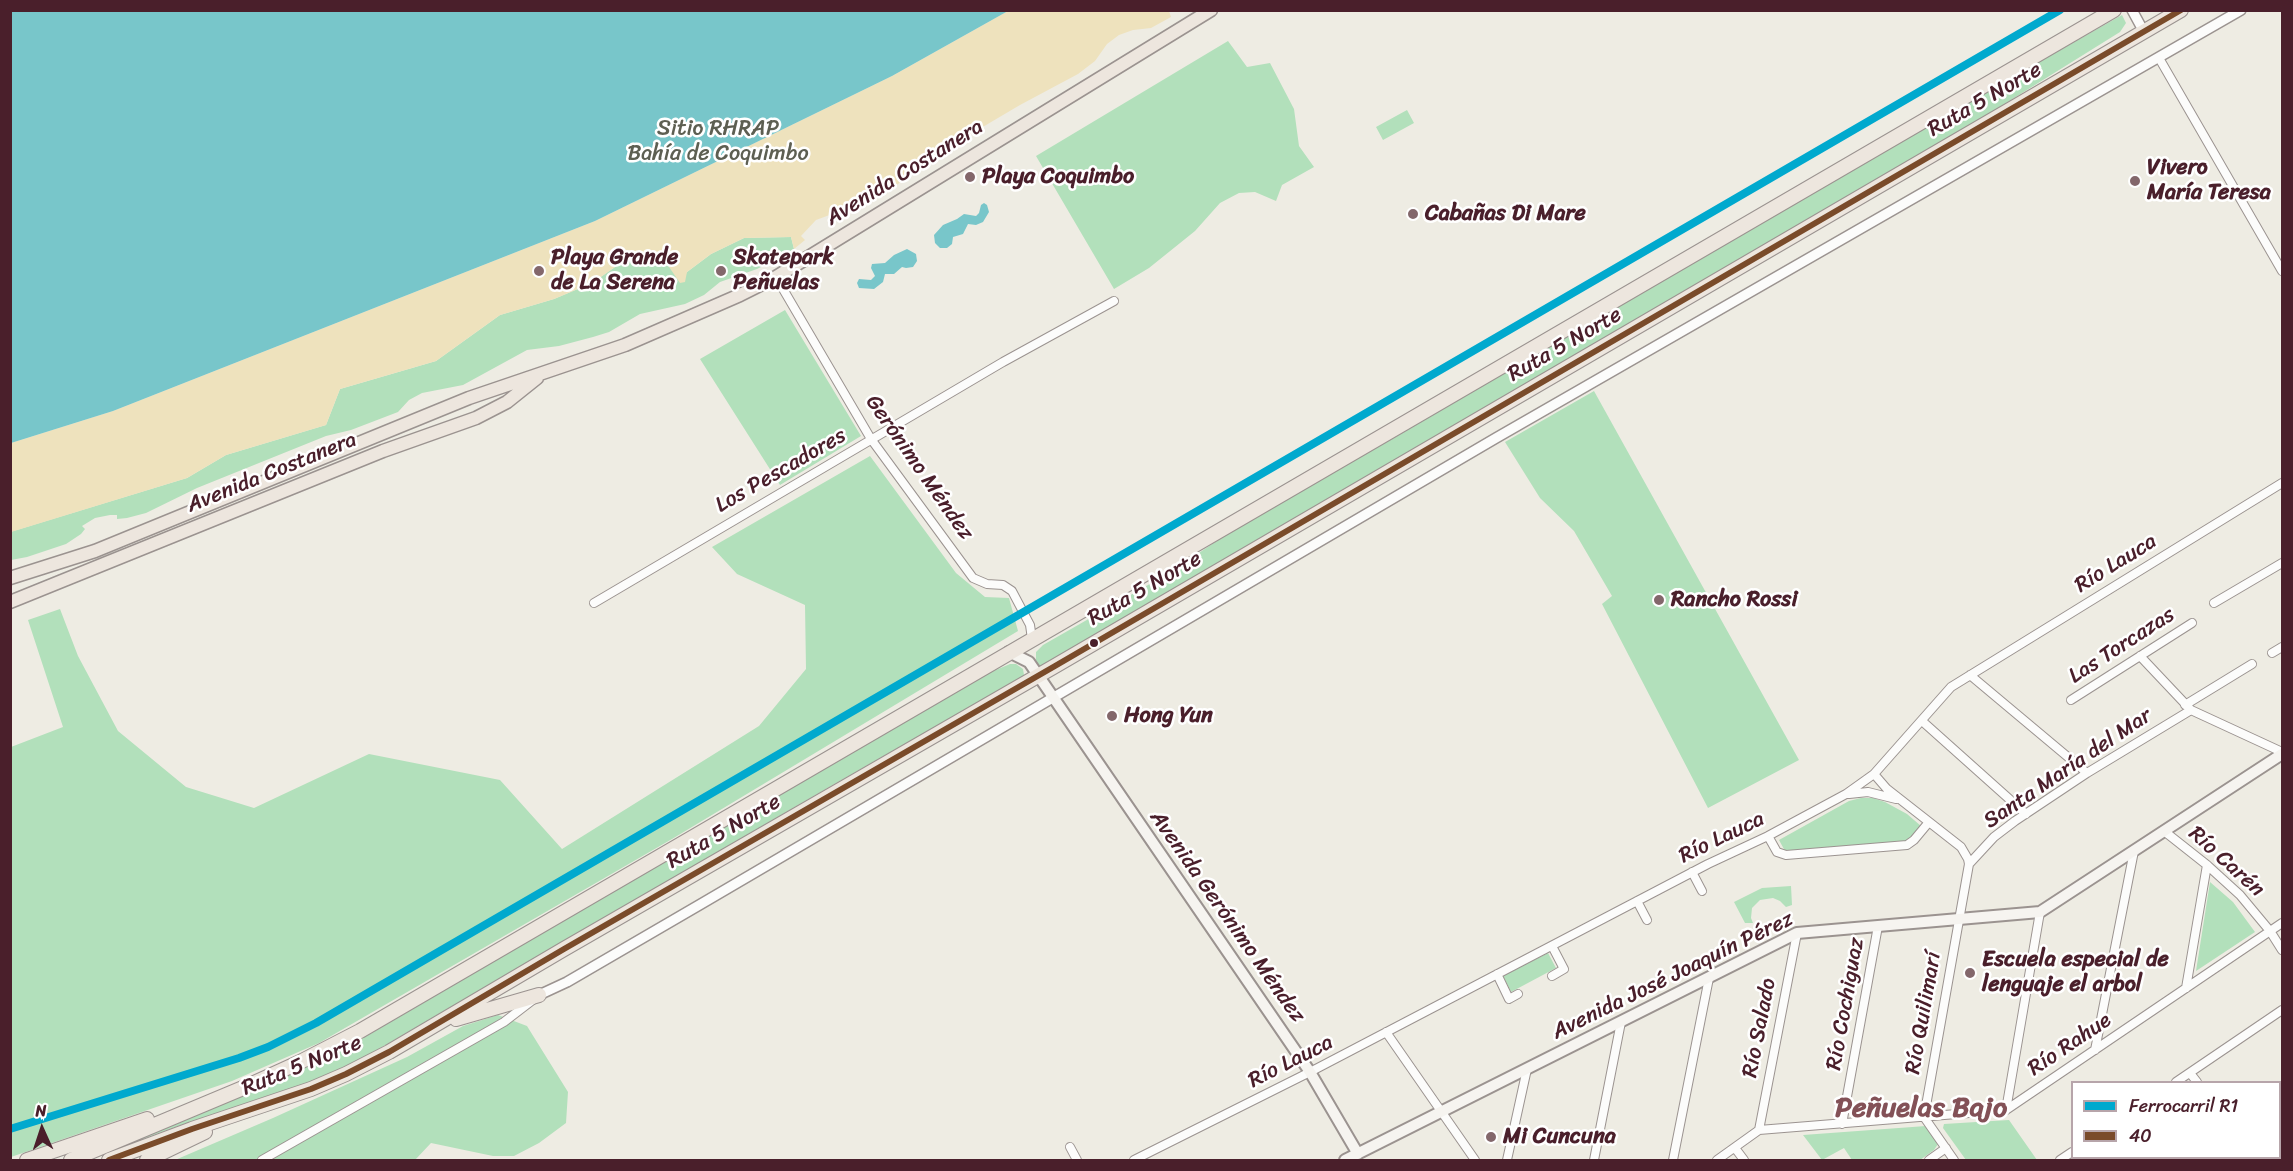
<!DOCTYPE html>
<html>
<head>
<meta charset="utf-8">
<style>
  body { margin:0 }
  #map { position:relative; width:2293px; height:1171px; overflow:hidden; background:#eeece3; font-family:Sriracha,sans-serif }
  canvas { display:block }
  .frame { position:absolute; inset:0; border:12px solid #4a1f2b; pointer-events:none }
  .legend { position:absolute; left:2071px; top:1081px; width:210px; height:78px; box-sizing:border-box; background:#fff; border:2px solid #b7a5aa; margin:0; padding:8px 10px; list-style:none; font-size:18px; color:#4a1f2b }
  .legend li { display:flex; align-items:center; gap:12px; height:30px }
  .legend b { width:30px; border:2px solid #b7a5aa }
  .north { position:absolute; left:12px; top:1099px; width:60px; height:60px; -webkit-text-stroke:4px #fff; paint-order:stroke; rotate:357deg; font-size:16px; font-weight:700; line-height:24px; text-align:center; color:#4a1f2b }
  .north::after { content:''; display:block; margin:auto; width:21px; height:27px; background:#4a1f2b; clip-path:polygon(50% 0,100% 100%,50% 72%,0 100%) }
</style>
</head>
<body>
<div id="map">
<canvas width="2293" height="1171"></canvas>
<div class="frame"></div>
<ul class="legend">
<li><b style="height:8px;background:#00a9ce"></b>Ferrocarril R1</li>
<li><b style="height:8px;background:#7a4b2a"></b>40</li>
</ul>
<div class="north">N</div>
</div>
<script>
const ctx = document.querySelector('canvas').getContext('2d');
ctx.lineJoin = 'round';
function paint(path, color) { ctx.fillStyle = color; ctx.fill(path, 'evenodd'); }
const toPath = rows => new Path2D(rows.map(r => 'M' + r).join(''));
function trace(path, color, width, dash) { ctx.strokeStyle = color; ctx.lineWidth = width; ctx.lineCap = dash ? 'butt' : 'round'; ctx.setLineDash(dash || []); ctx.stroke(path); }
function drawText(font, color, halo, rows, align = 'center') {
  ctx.font = font + ' Sriracha,sans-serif'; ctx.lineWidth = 5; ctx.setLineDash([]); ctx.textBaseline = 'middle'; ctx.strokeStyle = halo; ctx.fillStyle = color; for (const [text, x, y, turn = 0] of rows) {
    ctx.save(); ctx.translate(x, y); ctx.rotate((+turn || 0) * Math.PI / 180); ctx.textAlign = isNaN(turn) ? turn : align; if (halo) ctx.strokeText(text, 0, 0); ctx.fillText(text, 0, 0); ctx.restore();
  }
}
paint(toPath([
  [2122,15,2126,23,2120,32,1982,118,1039,668,1036,660,1036,652,1043,645,1169,573,1236,528,1385,443,1975,98],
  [1228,41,1247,67,1270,63,1294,109,1299,146,1314,167,1282,185,1276,201,1255,192,1239,193,1220,203,1195,231,1149,268,1114,289,1036,156],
  [1407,110,1414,123,1383,140,1376,127],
  [791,237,794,249,785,255,757,269,720,282,704,295,685,304,640,314,609,332,593,337,559,346,527,350,463,385,422,393,409,400,398,412,351,430,326,436,197,488,146,513,127,518,117,519,117,515,110,515,95,518,82,526,85,529,81,534,66,544,27,557,11,560,10,532,187,478,226,455,326,425,340,389,436,361,500,315,554,299,592,283,635,253,667,264,673,270,684,277,687,272,711,254,744,238],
  [785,310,861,436,780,485,700,359],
  [1594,391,1799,760,1708,808,1602,604,1612,596,1574,531,1540,498,1505,442],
  [870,456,956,573,985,597,1009,598,1018,631,672,839,319,1043,232,1081,11,1157,11,747,63,727,28,620,60,609,78,656,118,731,186,787,254,808,369,754,500,780,562,849,759,726,806,669,805,605,737,574,712,547],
  [1010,664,1016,664,1023,669,1024,675,1019,679,831,786,370,1054,325,1076,289,1090,181,1125,118,1148,123,1144,289,1075,358,1041,735,820,991,672],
  [1861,798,1873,798,1885,802,1907,814,1921,826,1910,842,1785,851,1779,840,1849,801],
  [2210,882,2233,902,2255,932,2196,971],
  [1791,886,1792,905,1786,907,1780,901,1773,898,1760,900,1752,908,1751,918,1753,923,1745,923,1734,902,1762,888],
  [1548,953,1556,968,1511,992,1503,976],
  [498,1015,527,1026,568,1092,566,1123,539,1143,514,1156,493,1156,431,1143,415,1160,175,1160,273,1118,407,1057,463,1026],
  [2282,1108,2282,1157,2278,1160,2242,1160,2240,1158,2280,1158,2280,1110],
  [2009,1120,2037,1160,1966,1160,1943,1128,1944,1124],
  [1926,1126,1938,1144,1934,1150,1920,1160,1852,1160,1844,1148,1822,1160,1803,1135]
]), '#b2e0bb');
paint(toPath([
  [1008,11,1169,11,1171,17,1151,28,1133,30,1119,35,1107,44,1095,61,1078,74,1020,105,942,151,920,166,898,184,864,205,842,215,841,212,835,213,816,220,801,236,805,240,794,249,791,237,744,238,711,254,687,272,685,282,680,283,667,264,634,254,592,283,554,299,500,315,436,361,340,389,326,425,226,455,187,478,11,532,11,443,113,411,595,221,892,76]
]), '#eee2bd');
paint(toPath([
  [11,10,1008,10,1008,11,892,76,595,221,113,411,11,443],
  [984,203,987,205,989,212,983,222,976,225,968,224,963,234,953,237,952,244,947,248,940,248,935,243,934,235,943,225,957,219,964,214,976,216,979,213,981,205],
  [907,249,916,254,917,261,913,267,906,268,902,267,894,274,885,274,883,282,874,289,859,288,857,283,859,279,871,280,875,276,871,268,872,264,885,263,894,255]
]), '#78c6ca');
const minor = toPath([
  [2159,58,2282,271],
  [776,277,871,439,973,578,987,584,1003,585,1012,591,1030,625,1032,639],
  [594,603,1003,362,1114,301],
  [2214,603,2282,563],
  [2272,653,2282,647],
  [2140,656,2191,710,2282,752],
  [1970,675,2087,773],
  [2071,700,2192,623],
  [2185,705,2252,664],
  [1922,721,2026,814],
  [1874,774,1887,789,1961,847,1968,859,1969,864,1924,1117,1954,1160],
  [1849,794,1868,792,1896,799],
  [2164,831,2207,865,2240,895,2270,931,2282,950],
  [1768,836,1777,852,1786,855,1907,845,1914,840,1929,822],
  [1969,864,1994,837,2015,821,2087,773,2191,710],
  [1692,872,1702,891],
  [1637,901,1647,920],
  [1552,946,1564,969,1552,976],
  [1497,974,1509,999,1518,994],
  [2186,988,2207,865],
  [1386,1032,1475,1160],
  [2095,1050,2134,851],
  [2190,1073,2197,1082],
  [2176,1082,2282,1010],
  [2280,1102,2282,1100],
  [2006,1110,2040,912],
  [1842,1124,1878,926],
  [1759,1130,1797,933],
  [1070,1147,1077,1160],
  [1735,1148,1744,1160],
  [2230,1158,2232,1160],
  [262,1160,504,1022,534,999],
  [1134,1160,1310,1072,1708,864,1768,836,1846,794,1874,774,1951,687,2282,483],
  [1507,1160,1527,1069],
  [1594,1160,1621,1022],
  [1673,1160,1709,978],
  [1717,1160,1759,1130,2006,1110,2282,923],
  [1929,1160,1946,1148],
  [2060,1160,2072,1152]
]);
const tertiary = toPath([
  [2132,10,2144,32],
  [539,995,567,982,701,904,1496,438,2241,10]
]);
const secondary = toPath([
  [1009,652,1029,662,1310,1072,1358,1154],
  [1345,1160,1797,933,2040,912,2282,754]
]);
const primary = toPath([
  [10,578,95,551,469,398,625,345,740,295,776,277,1211,10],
  [10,602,383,451,476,418,507,402,537,378]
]);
const trunk = toPath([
  [456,1019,539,995],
  [27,1160,147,1119],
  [71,1160,243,1088,300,1062,360,1031,2114,10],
  [109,1160,192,1129,311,1089,346,1074,389,1052,564,949,1055,666,2181,10],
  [147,1160,205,1132]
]);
trace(minor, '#9b9390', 10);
trace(tertiary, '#9b9390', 12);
trace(secondary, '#9b9390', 14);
trace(primary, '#9b9390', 15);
trace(trunk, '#9b9390', 16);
trace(minor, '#fcfcfb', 8);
trace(tertiary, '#fcfcfb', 9);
trace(secondary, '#f6f4f0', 10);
trace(primary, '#ede6de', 12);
trace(trunk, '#ede6de', 14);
trace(toPath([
  [109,1160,192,1129,311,1089,346,1074,389,1052,564,949,1055,666,2181,10]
]), '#7a4b2a', 6);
trace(toPath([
  [10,1129,239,1058,268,1047,316,1023,2060,10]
]), '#00a9ce', 8);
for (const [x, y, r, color] of [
  [970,177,6,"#83676b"],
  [2135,181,6,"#83676b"],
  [1413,214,6,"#83676b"],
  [539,271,6,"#83676b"],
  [721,271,6,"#83676b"],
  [1659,600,6,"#83676b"],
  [1094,643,5,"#4a1f2b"],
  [1112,716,6,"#83676b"],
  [1970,973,6,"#83676b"],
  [1491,1137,6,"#83676b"]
]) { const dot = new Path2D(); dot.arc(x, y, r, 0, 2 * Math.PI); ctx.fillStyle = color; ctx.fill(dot); trace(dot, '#fff', 2); }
drawText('22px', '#4a1f2b', '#fff', [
  ["Ruta 5 Norte",1985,100,-30],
  ["Avenida Costanera",905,173,-32],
  ["Ruta 5 Norte",1565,345,-30],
  ["Gerónimo Méndez",919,468,55],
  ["Los Pescadores",781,471,-30],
  ["Avenida Costanera",272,473,-22],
  ["Río Lauca",2116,564,-32],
  ["Ruta 5 Norte",1145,589,-30],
  ["Las Torcazas",2122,646,-33],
  ["Santa María del Mar",2068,769,-34],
  ["Ruta 5 Norte",724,832,-30],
  ["Río Lauca",1722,838,-26],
  ["Río Carén",2226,862,42],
  ["Avenida Gerónimo Méndez",1227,917,55],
  ["Avenida José Joaquín Pérez",1673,976,-26],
  ["Río Cochiguaz",1846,1004,-80],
  ["Río Quilimarí",1924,1013,-80],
  ["Río Salado",1760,1028,-79],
  ["Río Rahue",2070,1045,-34],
  ["Río Lauca",1291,1062,-27],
  ["Ruta 5 Norte",302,1066,-22]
]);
drawText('22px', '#5d5f52', '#fff', [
  ["Sitio RHRAP",718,129],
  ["Bahía de Coquimbo",718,154]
]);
drawText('bold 22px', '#4a1f2b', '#fff', [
  ["Vivero",2147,168],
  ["María Teresa",2147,193],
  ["Playa Coquimbo",982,177],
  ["Cabañas Di Mare",1425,214],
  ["Playa Grande",551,258],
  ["de La Serena",551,283],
  ["Skatepark",733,258],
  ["Peñuelas",733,283],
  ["Rancho Rossi",1671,600],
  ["Hong Yun",1124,716],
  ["Escuela especial de",1982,960],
  ["lenguaje el arbol",1982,985],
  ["Mi Cuncuna",1503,1137]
], 'left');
drawText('bold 28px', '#835157', '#fff', [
  ["Peñuelas Bajo",1921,1109]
]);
</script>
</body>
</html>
